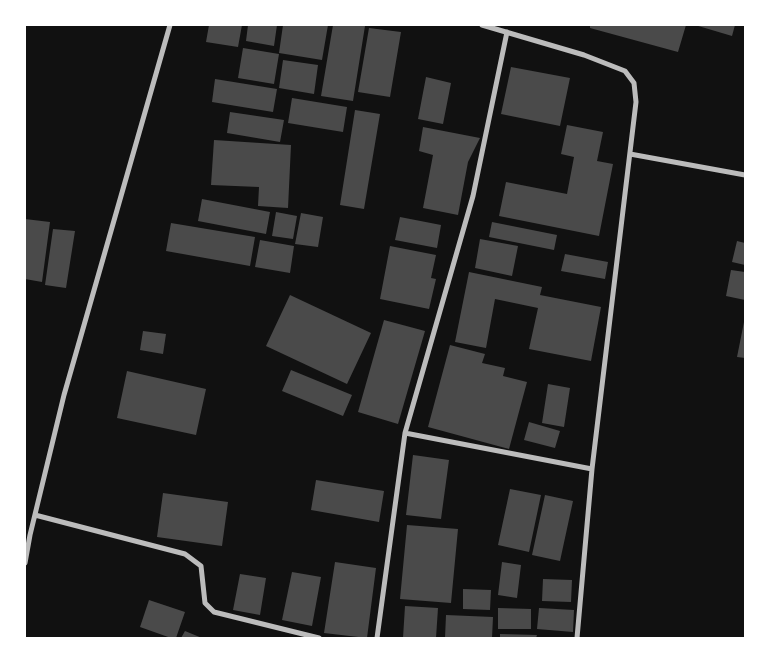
<!DOCTYPE html>
<html>
<head>
<meta charset="utf-8">
<style>
  body { margin:0 }
  #map { position:relative; width:770px; height:663px; overflow:hidden; background:#111; font-family:"Fira Sans",sans-serif }
  canvas { display:block }
  .frame { position:absolute; inset:0; border:26px solid #fff; pointer-events:none }
</style>
</head>
<body>
<div id="map">
<canvas width="770" height="663"></canvas>
<div class="frame"></div>
</div>
<script>
const ctx = document.querySelector('canvas').getContext('2d');
ctx.lineJoin = 'round';
function paint(path, color) { ctx.fillStyle = color; ctx.fill(path, 'evenodd'); }
const toPath = rows => new Path2D(rows.map(r => 'M' + r).join(''));
function trace(path, color, width, dash) { ctx.strokeStyle = color; ctx.lineWidth = width; ctx.lineCap = dash ? 'butt' : 'round'; ctx.setLineDash(dash || []); ctx.stroke(path); }
paint(toPath([
  [209,25,242,25,238,47,206,42],
  [248,25,277,25,274,46,246,41],
  [283,25,328,25,322,60,279,53],
  [333,25,365,26,353,101,321,96],
  [590,25,686,25,678,52,590,28],
  [695,25,735,25,732,36],
  [369,28,401,32,390,97,358,92],
  [243,48,279,54,274,84,238,78],
  [283,60,318,65,314,94,279,88],
  [511,67,570,78,560,126,501,114],
  [426,77,451,83,443,124,418,119],
  [215,79,277,89,273,112,212,102],
  [292,98,347,107,343,132,288,123],
  [355,110,380,114,364,209,340,205],
  [230,112,284,120,280,142,227,133],
  [567,125,603,132,597,161,613,164,599,236,499,216,506,182,567,194,574,157,561,154],
  [423,127,480,138,468,162,458,215,423,208,433,155,419,151],
  [214,140,291,145,288,208,258,206,259,187,211,185],
  [202,199,270,212,266,234,198,221],
  [276,212,297,216,293,239,272,236],
  [301,213,323,217,318,247,295,244],
  [400,217,441,225,437,248,395,240],
  [25,219,50,222,42,282,25,279],
  [492,222,557,235,554,250,489,237],
  [171,223,255,237,250,266,166,251],
  [53,229,75,231,66,288,45,285],
  [480,239,518,246,512,276,475,268],
  [260,240,294,246,290,273,255,267],
  [737,241,745,243,745,265,732,262],
  [390,246,436,255,431,278,436,279,429,309,380,299],
  [565,254,608,262,605,279,561,271],
  [731,270,745,272,745,300,726,296],
  [469,272,542,287,540,295,601,307,591,361,529,349,538,308,495,299,486,348,455,342],
  [290,295,371,333,347,384,266,346],
  [384,320,425,331,398,424,358,412],
  [744,322,745,322,745,358,737,357],
  [143,331,166,334,163,354,140,350],
  [450,345,485,354,482,363,505,368,503,376,527,382,509,449,428,427],
  [291,370,352,395,343,416,282,391],
  [127,371,206,389,196,435,117,418],
  [548,384,570,388,564,427,542,423],
  [529,422,560,431,555,448,524,440],
  [413,455,449,460,441,519,406,515],
  [316,480,384,491,379,522,311,510],
  [510,489,541,495,529,552,498,545],
  [163,493,228,502,222,546,157,537],
  [545,495,573,501,560,561,532,555],
  [407,525,458,529,451,603,400,599],
  [335,562,376,568,367,638,324,633],
  [502,562,521,565,517,598,498,595],
  [292,572,321,577,312,626,282,620],
  [240,574,266,578,260,615,233,610],
  [543,579,572,580,571,602,542,601],
  [463,589,491,590,490,610,463,609],
  [149,600,185,612,176,638,171,638,140,627],
  [405,606,438,608,436,638,403,638],
  [498,608,531,609,531,629,498,629],
  [539,608,574,610,573,632,537,629],
  [446,615,493,617,492,638,445,638],
  [185,631,202,638,181,638],
  [500,634,537,635,536,638,500,638]
]), '#4a4a4a');
trace(toPath([
  [482,25,584,55,625,71,634,83,636,102,592,469,577,638],
  [630,154,745,175],
  [405,433,592,469],
  [35,515,185,554,201,566,205,603,214,612,319,638],
  [25,563,30,535,64,395,170,25],
  [377,638,405,433,473,196,507,32]
]), '#bcbcbc', 5);
</script>
</body>
</html>
